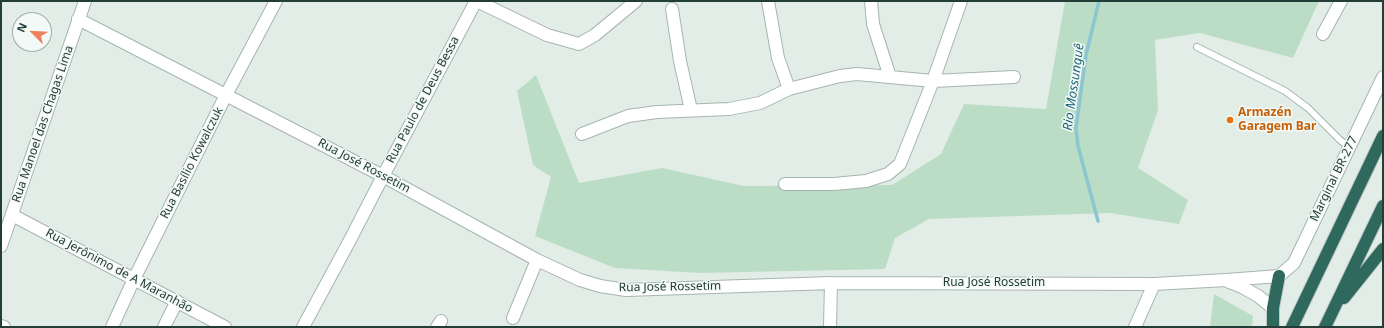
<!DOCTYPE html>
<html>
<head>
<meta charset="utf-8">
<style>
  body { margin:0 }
  #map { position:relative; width:1384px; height:328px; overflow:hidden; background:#e3ede8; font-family:"Noto Sans",sans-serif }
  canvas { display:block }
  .frame { position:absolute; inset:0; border:2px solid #233e36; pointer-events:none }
  .north { position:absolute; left:12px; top:12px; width:40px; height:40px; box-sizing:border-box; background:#f3f9f6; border:1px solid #a0aea9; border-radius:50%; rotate:294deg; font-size:11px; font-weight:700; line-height:16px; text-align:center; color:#233e36 }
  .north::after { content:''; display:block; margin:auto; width:14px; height:18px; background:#ef825e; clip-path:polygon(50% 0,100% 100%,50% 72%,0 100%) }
</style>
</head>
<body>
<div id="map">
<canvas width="1384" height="328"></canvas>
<div class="frame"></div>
<div class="north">N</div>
</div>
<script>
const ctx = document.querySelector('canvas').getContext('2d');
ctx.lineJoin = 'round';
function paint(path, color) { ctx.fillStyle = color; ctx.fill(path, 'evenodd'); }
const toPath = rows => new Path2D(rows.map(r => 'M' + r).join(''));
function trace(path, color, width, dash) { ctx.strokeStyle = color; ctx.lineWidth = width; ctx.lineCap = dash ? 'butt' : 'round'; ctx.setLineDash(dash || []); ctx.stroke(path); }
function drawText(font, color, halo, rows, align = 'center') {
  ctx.font = font + ' "Noto Sans",sans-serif'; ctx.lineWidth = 3; ctx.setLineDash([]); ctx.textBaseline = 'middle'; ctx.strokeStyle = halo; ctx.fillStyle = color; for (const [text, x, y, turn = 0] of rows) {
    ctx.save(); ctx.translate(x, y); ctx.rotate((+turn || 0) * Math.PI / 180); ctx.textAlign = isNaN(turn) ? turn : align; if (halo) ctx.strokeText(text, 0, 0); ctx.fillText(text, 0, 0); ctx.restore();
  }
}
paint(toPath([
  [1065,1,1319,1,1293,58,1200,33,1155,40,1158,110,1138,168,1188,200,1179,224,1110,213,929,219,895,238,885,269,700,273,615,268,535,236,551,177,533,165,517,91,536,75,579,183,662,168,744,186,892,185,941,154,964,104,1046,109],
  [1214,294,1253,316,1252,327,1210,327]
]), '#bcddc5');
trace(toPath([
  [1098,221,1078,146,1076,128,1086,55,1099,1]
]), '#8cc6d0', 3.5);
const service = toPath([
  [1197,47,1285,91,1308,108,1340,140,1349,147]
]);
const minor = toPath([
  [477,1,547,35,579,44,595,35,636,1],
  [768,1,778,58,789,89],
  [871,1,873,24,890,77],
  [672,9,680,61,691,110],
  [78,19,383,176,537,260,580,280,600,286,626,290,831,283,1154,284],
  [1323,34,1341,1],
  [582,134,628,116,657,112,729,109,760,103,789,89,840,76,857,74,933,81,1014,77],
  [785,184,834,184,866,181,888,174,900,164,933,81,961,1],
  [12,215,225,327],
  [1,246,85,1],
  [513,318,537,260],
  [1,326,4,327],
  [112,327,134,279,226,95,276,1],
  [164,327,177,301],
  [303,327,350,240,383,176,476,1],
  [437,327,441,321],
  [830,327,831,283]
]);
const tertiary = toPath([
  [1229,282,1242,287,1258,296,1273,308],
  [1135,327,1154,284,1226,280,1279,276,1294,263,1383,77]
]);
const motorway = toPath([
  [1344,298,1383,249],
  [1273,327,1273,308,1279,276],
  [1292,327,1383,136],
  [1325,327,1383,206]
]);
trace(service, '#a6b5af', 8);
trace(minor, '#a6b5af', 14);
trace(tertiary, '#a6b5af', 14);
trace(motorway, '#c1c9c7', 14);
trace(service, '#fff', 6);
trace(minor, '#fff', 12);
trace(tertiary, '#fff', 12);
trace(motorway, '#2f695d', 12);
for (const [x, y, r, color] of [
  [1230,120,4,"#e8710a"]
]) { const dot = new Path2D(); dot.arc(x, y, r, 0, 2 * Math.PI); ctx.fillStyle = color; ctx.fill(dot); trace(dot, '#f3f9f6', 1.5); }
drawText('12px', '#233e36', '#f3f9f6', [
  ["Rua Paulo de Deus Bessa",423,100,-62],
  ["Rua Manoel das Chagas Lima",43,124,-71],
  ["Rua Basílio Kowalczuk",192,163,-63],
  ["Rua José Rossetim",364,166,28],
  ["Marginal BR-277",1334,179,-64],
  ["Rua Jerônimo de A Maranhão",119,271,28],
  ["Rua José Rossetim",994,283],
  ["Rua José Rossetim",670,287,-1]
]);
drawText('bold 12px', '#c56008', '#f3f9f6', [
  ["Armazén",1238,113],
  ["Garagem Bar",1238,127]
], 'left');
drawText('italic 13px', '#1e6979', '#f3f9f6', [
  ["Rio Mossunguê",1074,87,-82]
]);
</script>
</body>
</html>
